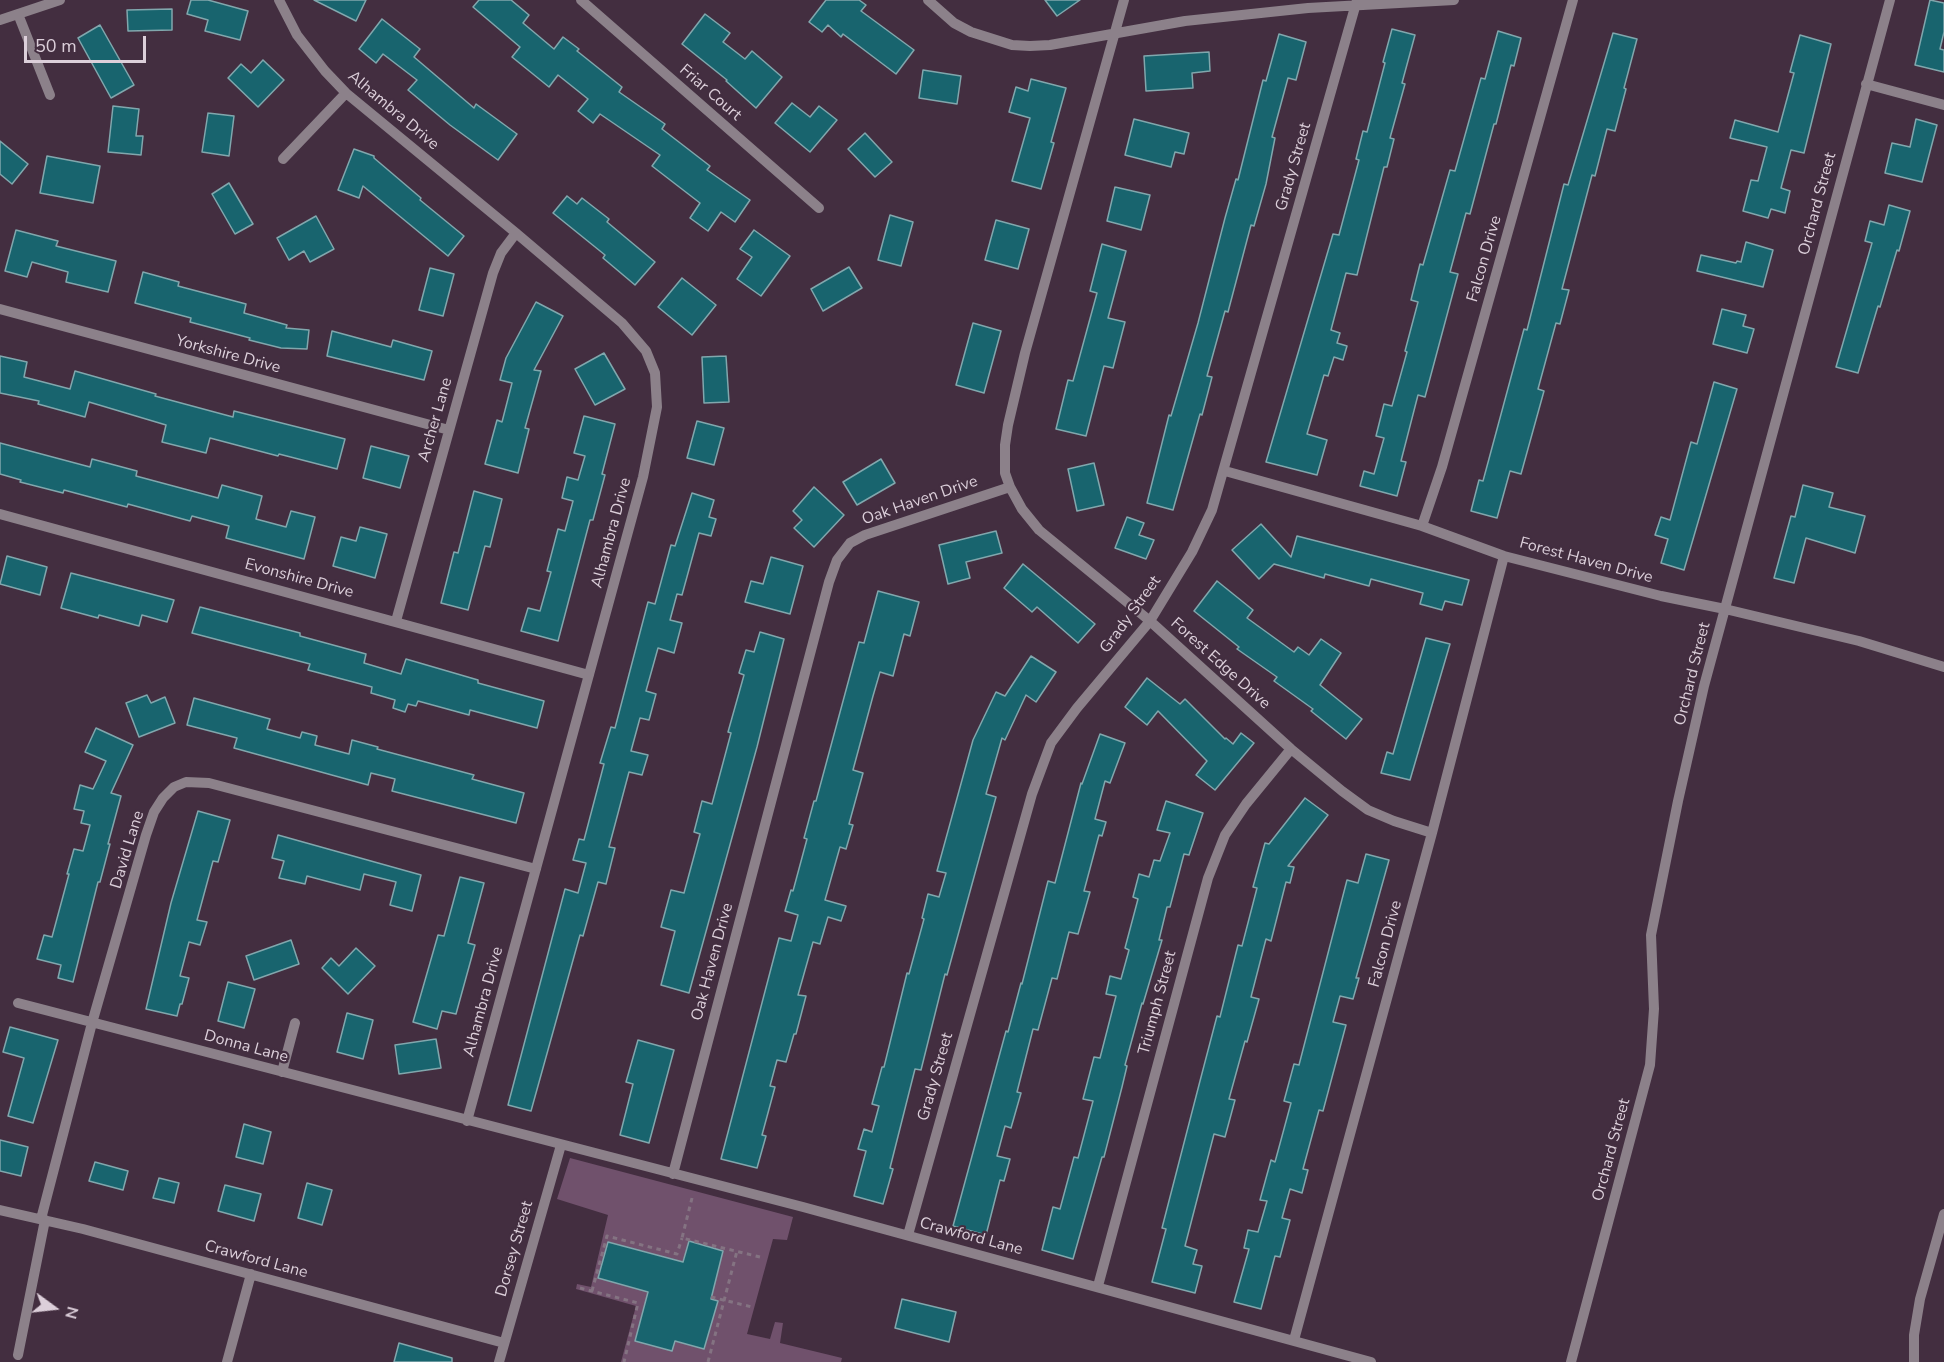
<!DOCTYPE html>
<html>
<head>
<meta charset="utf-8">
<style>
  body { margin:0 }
  #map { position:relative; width:1944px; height:1362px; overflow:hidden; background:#432e40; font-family:"Nunito Sans",sans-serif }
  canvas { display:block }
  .north { position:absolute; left:24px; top:1278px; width:60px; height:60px; -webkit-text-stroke:4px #432e40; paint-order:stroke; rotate:105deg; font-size:16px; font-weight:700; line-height:24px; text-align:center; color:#dccfda }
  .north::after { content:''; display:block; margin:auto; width:21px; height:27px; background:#dccfda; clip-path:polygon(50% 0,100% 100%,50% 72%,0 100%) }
  .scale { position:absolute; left:24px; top:36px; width:122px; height:27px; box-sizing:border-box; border:3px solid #dccfda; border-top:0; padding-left:8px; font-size:18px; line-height:21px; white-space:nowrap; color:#dccfda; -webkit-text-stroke:4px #432e40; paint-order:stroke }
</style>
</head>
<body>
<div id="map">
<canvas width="1944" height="1362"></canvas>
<div class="north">N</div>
<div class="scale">50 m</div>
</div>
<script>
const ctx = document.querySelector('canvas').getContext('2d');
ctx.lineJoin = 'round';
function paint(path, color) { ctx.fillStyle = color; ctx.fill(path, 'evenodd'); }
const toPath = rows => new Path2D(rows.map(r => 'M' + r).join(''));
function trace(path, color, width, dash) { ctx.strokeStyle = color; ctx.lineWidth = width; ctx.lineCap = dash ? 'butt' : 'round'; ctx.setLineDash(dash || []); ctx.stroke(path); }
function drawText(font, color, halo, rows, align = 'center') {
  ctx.font = font + ' "Nunito Sans",sans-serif'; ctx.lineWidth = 4.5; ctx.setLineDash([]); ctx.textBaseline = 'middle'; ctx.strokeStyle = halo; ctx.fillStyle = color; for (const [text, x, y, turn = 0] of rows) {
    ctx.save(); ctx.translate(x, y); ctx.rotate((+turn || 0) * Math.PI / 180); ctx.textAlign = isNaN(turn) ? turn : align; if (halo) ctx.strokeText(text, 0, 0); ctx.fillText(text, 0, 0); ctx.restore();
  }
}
paint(toPath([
  [570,1158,793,1217,787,1240,773,1239,747,1334,770,1339,775,1322,783,1323,780,1343,842,1358,841,1362,621,1362,636,1306,576,1289,577,1284,591,1287,608,1215,557,1199],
  [689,1241,723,1251,711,1299,717,1301,704,1349,675,1341,648,1292,598,1278,608,1242,683,1262]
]), '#70516c');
const building = toPath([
  [191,0,208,0,248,11,240,40,205,31,208,20,187,14,191,0],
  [314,0,366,0,356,21,314,0],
  [479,0,511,0,529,15,523,23,554,49,563,37,579,49,577,51,622,87,619,92,665,124,662,129,710,166,707,170,750,200,735,222,721,212,708,231,690,218,700,203,652,166,660,155,600,114,593,123,578,111,588,99,558,75,549,87,512,57,520,47,473,7,479,0],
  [826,0,859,0,866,5,861,11,914,50,896,74,843,34,841,37,828,25,822,32,809,22,826,0],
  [1045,0,1080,0,1057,16,1045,0],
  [1930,0,1944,3,1944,32,1940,49,1944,50,1944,72,1915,65,1930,0],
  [172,9,172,30,128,31,127,10,172,9],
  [705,14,730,33,723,42,745,59,752,51,782,77,756,108,726,81,727,80,682,44,705,14],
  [382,19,420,49,414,57,474,108,476,104,517,134,498,160,450,125,408,90,417,80,383,54,376,63,359,49,382,19],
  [100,25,134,85,111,98,78,38,100,25],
  [1392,29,1415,35,1402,83,1405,84,1390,138,1394,139,1387,167,1384,167,1357,275,1346,273,1331,330,1340,333,1337,343,1347,346,1343,360,1334,357,1328,376,1324,375,1307,434,1327,440,1317,475,1266,462,1333,234,1339,235,1359,160,1356,159,1363,131,1367,132,1385,63,1383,62,1392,29],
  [1498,31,1521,38,1514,66,1511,65,1496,124,1494,124,1470,214,1466,213,1450,272,1458,274,1425,397,1418,395,1401,461,1406,462,1397,496,1360,486,1364,471,1374,474,1384,438,1376,436,1384,404,1392,406,1407,352,1405,351,1418,302,1411,300,1420,264,1423,265,1450,170,1455,171,1481,78,1485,79,1498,31],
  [1613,33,1637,39,1624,88,1626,89,1615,131,1607,129,1595,176,1592,175,1562,289,1569,290,1560,324,1556,323,1538,389,1544,391,1521,474,1510,471,1497,518,1471,511,1479,480,1483,481,1524,329,1527,330,1564,184,1568,185,1613,33],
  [1279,34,1306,42,1296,80,1288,78,1272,137,1275,138,1266,184,1254,226,1251,225,1228,312,1225,311,1207,376,1212,377,1202,415,1200,414,1173,510,1147,503,1169,415,1171,416,1198,323,1225,218,1236,179,1238,180,1263,80,1266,81,1279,34],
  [1800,35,1831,44,1804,153,1791,150,1781,188,1790,191,1785,213,1771,209,1768,218,1743,211,1751,180,1758,181,1767,147,1730,138,1735,120,1778,132,1794,73,1790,72,1800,35],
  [1209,52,1210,71,1192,73,1193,88,1146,91,1144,56,1209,52],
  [263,60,284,80,258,107,228,78,241,64,251,73,263,60],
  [923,70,961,76,957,104,919,98,923,70],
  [1031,79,1066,88,1051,142,1054,143,1041,189,1012,181,1030,118,1009,112,1016,87,1028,91,1031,79],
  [792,103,810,117,819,106,837,120,810,152,775,123,792,103],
  [113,106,139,109,136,136,143,136,141,155,108,152,113,106],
  [208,113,234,116,229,156,202,152,208,113],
  [1134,119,1189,133,1184,154,1175,152,1171,167,1125,155,1134,119],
  [1916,119,1937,125,1922,182,1885,173,1892,143,1910,147,1916,119],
  [865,133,892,162,875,177,848,149,865,133],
  [0,141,28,164,12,184,0,174,0,141],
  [354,149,374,156,374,158,421,198,420,200,464,236,448,256,363,186,359,198,338,190,354,149],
  [47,156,100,166,93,203,40,193,47,156],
  [229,183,253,224,235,234,212,194,229,183],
  [1115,187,1150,195,1141,230,1107,221,1115,187],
  [567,196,577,204,582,198,609,219,607,222,655,262,635,285,603,258,605,255,553,213,567,196],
  [1889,205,1910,211,1899,251,1897,250,1880,307,1878,306,1858,373,1836,367,1872,243,1865,241,1870,221,1884,225,1889,205],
  [890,215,913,222,901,266,878,260,890,215],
  [316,216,334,249,310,262,304,251,289,260,277,238,316,216],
  [996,220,1029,229,1018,269,985,260,996,220],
  [16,230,58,241,56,246,116,261,108,292,66,282,68,272,32,262,27,277,5,271,16,230],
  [754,230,790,256,761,296,737,279,752,257,740,249,754,230],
  [1746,242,1773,250,1763,287,1697,271,1701,255,1736,263,1737,261,1741,262,1746,242],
  [1102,244,1126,251,1108,318,1125,322,1113,368,1104,366,1086,436,1056,429,1068,380,1073,381,1097,293,1090,291,1102,244],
  [849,267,862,288,823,311,811,289,849,267],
  [430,268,454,274,443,316,419,310,430,268],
  [143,272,179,282,178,286,246,304,244,313,287,325,286,328,309,330,307,349,281,348,249,340,250,338,190,322,191,318,135,303,143,272],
  [682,278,716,305,692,335,658,307,682,278],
  [536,302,563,316,534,370,541,371,525,428,529,429,518,473,485,464,497,420,502,422,512,383,500,380,506,358,536,302],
  [1722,309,1746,315,1743,326,1754,329,1747,353,1713,344,1722,309],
  [973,323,1001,331,984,393,956,385,973,323],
  [332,331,391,347,393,340,432,351,424,380,327,356,332,331],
  [604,353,625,389,595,405,575,369,604,353],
  [0,356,27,362,24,377,70,389,75,371,156,394,155,396,233,417,234,411,345,439,337,469,279,454,278,456,210,438,206,453,162,442,166,425,89,402,85,417,38,404,39,401,0,393,0,356],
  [726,356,729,402,704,403,702,357,726,356],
  [1714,382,1737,389,1684,570,1661,563,1668,539,1655,535,1661,517,1670,520,1691,442,1697,444,1714,382],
  [584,416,615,424,602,474,605,475,593,520,590,520,558,641,521,631,528,608,540,611,551,572,547,571,558,529,565,531,573,501,562,498,567,477,578,480,585,456,574,453,584,416],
  [697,421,724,428,714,465,687,458,697,421],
  [0,443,90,467,92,459,137,471,136,476,218,498,222,485,262,496,256,519,286,527,291,511,315,517,304,559,226,538,229,526,192,516,190,521,128,504,127,507,64,490,63,493,20,482,21,480,0,474,0,443],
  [371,446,409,456,400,488,363,478,371,446],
  [881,459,895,483,857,505,843,482,881,459],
  [1094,463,1104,505,1077,511,1068,469,1094,463],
  [1803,485,1833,493,1829,507,1865,516,1855,553,1806,538,1794,583,1774,578,1791,516,1795,517,1803,485],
  [814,487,844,515,814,547,794,528,802,520,793,511,814,487],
  [474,491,502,499,490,547,485,546,468,610,441,603,454,552,458,553,474,491],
  [692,493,714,500,709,517,716,519,711,536,699,533,682,595,677,594,670,620,682,623,674,653,658,648,646,691,656,694,649,720,640,718,631,751,648,755,642,775,629,772,609,847,615,848,606,884,598,882,583,936,580,935,531,1111,508,1105,565,889,578,893,586,863,573,860,579,839,584,840,604,764,600,763,611,727,615,728,648,602,655,604,671,545,675,546,692,493],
  [1127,517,1144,523,1139,535,1154,540,1146,559,1115,548,1127,517],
  [1261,524,1291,557,1297,536,1469,580,1462,605,1445,601,1442,610,1420,604,1423,593,1371,579,1369,586,1325,574,1324,578,1274,564,1259,579,1232,550,1261,524],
  [360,527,387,534,375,578,333,566,341,537,356,541,360,527],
  [996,531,1002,553,966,562,970,578,948,584,939,545,996,531],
  [7,556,47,567,40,595,0,584,7,556],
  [771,557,803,566,790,614,745,602,751,581,763,584,771,557],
  [1023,564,1095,624,1078,643,1037,607,1032,612,1004,588,1023,564],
  [71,573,174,600,167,622,142,615,139,626,99,615,98,618,61,608,71,573],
  [1217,581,1253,610,1247,618,1294,652,1298,647,1309,655,1321,639,1341,653,1320,685,1362,719,1346,739,1311,711,1313,709,1274,681,1277,677,1237,649,1239,647,1194,611,1217,581],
  [878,591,919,602,910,636,904,634,893,676,880,672,873,696,853,770,863,773,849,824,853,825,846,849,840,847,825,900,846,906,841,921,828,917,820,944,813,942,798,995,806,996,796,1034,794,1034,786,1062,777,1060,770,1086,775,1087,762,1135,766,1136,757,1168,721,1159,779,938,791,941,798,915,785,911,791,890,793,891,807,839,804,838,814,801,816,801,859,642,864,643,878,591],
  [200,607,300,633,300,636,366,654,364,663,401,674,406,659,478,680,478,683,544,701,537,728,470,710,469,715,418,701,416,706,408,704,405,712,393,708,395,700,371,693,372,687,308,670,310,664,192,633,200,607],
  [760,632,784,639,757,747,689,993,661,985,675,931,661,927,671,890,684,893,700,834,694,832,702,801,712,804,731,733,728,732,744,675,739,673,746,650,754,652,760,632],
  [1426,638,1450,644,1410,780,1381,773,1387,752,1393,754,1426,638],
  [1031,656,1056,672,1036,702,1026,695,1005,740,1002,738,986,794,996,797,947,975,945,974,921,1070,915,1069,890,1168,893,1169,883,1204,854,1196,866,1151,858,1149,864,1129,872,1132,879,1106,872,1104,882,1067,884,1067,907,973,909,974,924,919,922,918,928,894,939,897,946,873,937,871,973,740,996,692,1005,696,1031,656],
  [1147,678,1180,704,1185,699,1225,739,1226,738,1233,744,1241,733,1254,743,1215,790,1196,775,1207,761,1158,711,1147,725,1125,707,1147,678],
  [147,695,151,703,165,697,175,723,139,737,126,703,147,695],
  [194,698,270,719,267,729,300,738,302,732,317,736,315,745,349,754,352,740,378,747,377,749,474,775,472,779,524,793,516,823,392,791,395,779,371,773,368,785,234,748,237,738,187,725,194,698],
  [96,728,133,745,111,793,121,796,108,844,110,844,100,882,98,882,73,982,58,978,61,965,37,959,44,935,52,937,69,874,67,874,74,849,83,851,90,825,81,823,84,811,74,809,80,785,93,789,106,761,85,752,96,728],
  [1100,734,1125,743,1110,783,1105,781,1095,819,1106,822,1102,836,1099,835,1084,891,1090,892,1078,934,1069,932,1057,979,1052,978,1038,1030,1033,1029,1017,1092,1021,1093,1011,1128,1005,1126,997,1156,1010,1159,1004,1181,1000,1180,986,1235,953,1226,1006,1031,1008,1032,1021,983,1022,984,1048,881,1055,883,1081,783,1082,784,1100,734],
  [1305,798,1328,815,1288,866,1294,867,1290,883,1286,882,1271,941,1266,939,1251,997,1259,999,1247,1042,1245,1041,1229,1099,1235,1100,1225,1137,1214,1134,1185,1246,1197,1250,1193,1264,1202,1266,1195,1293,1152,1282,1166,1229,1162,1228,1200,1081,1217,1016,1220,1017,1238,945,1242,946,1257,888,1253,887,1265,843,1269,844,1305,798],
  [1166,801,1203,813,1189,855,1184,854,1170,907,1167,907,1159,940,1162,940,1143,1004,1142,1003,1125,1065,1127,1066,1122,1087,1104,1157,1102,1157,1073,1259,1042,1250,1053,1207,1060,1209,1074,1157,1078,1158,1093,1101,1083,1099,1094,1057,1100,1058,1116,996,1106,994,1110,976,1121,979,1129,950,1125,948,1138,899,1133,897,1139,874,1149,877,1154,860,1160,861,1170,833,1157,830,1166,801],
  [198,811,230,820,218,862,213,861,197,920,207,922,200,945,189,942,180,976,189,978,182,1004,180,1004,177,1016,146,1009,171,903,198,811],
  [278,835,421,875,412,911,390,905,396,882,364,874,360,890,307,876,305,884,279,878,284,861,272,858,278,835],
  [1366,854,1389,860,1356,978,1359,978,1353,999,1340,996,1333,1022,1346,1025,1323,1111,1319,1110,1303,1169,1308,1170,1302,1193,1290,1189,1282,1218,1290,1220,1280,1257,1275,1256,1261,1309,1234,1302,1249,1249,1244,1248,1248,1230,1258,1232,1267,1201,1260,1200,1271,1160,1275,1162,1291,1103,1284,1101,1294,1064,1299,1065,1347,880,1358,883,1366,854],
  [460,877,484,883,468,943,475,945,456,1014,442,1011,437,1029,413,1022,438,935,444,936,460,877],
  [291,940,299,964,254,980,246,956,291,940],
  [356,948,375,966,348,994,322,968,331,958,339,966,356,948],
  [228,982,255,989,244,1028,218,1021,228,982],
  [347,1013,373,1020,363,1059,337,1052,347,1013],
  [10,1027,58,1040,33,1123,8,1116,24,1058,3,1052,10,1027],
  [436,1039,441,1068,399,1074,395,1045,436,1039],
  [638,1040,674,1050,649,1143,620,1135,633,1084,626,1082,638,1040],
  [244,1124,271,1132,263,1164,236,1157,244,1124],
  [0,1140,28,1147,21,1176,0,1171,0,1140],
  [95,1162,128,1171,123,1190,89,1181,95,1162],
  [159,1178,179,1183,174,1203,153,1198,159,1178],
  [307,1183,332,1190,322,1225,298,1218,307,1183],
  [225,1185,261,1194,254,1221,218,1211,225,1185],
  [689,1241,723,1251,711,1299,718,1301,704,1349,675,1341,672,1351,635,1341,648,1292,598,1278,608,1242,683,1262,689,1241],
  [902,1299,956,1312,949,1342,895,1328,902,1299],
  [399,1343,452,1358,452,1362,394,1362,399,1343]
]);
paint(building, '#18646e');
trace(building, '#81a7ad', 1.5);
trace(toPath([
  [692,1198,682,1238,764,1258],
  [580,1288,638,1303,624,1362],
  [592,1291,607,1236,677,1254,682,1238],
  [711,1297,752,1307],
  [708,1362,737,1251]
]), '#847382', 3, [4.5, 4.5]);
trace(toPath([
  [279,0,297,35,325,71,346,93,516,233,622,323,646,351,655,373,657,407,643,477,467,1121],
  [581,0,819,208],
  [928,0,954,23,971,32,1012,45,1030,46,1050,45,1185,21,1308,8,1454,0],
  [1124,0,1025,353,1008,425,1005,445,1005,473,1010,487,1022,509,1039,530,1150,621,1291,749,1342,791,1368,810,1394,821,1432,833],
  [18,14,50,95],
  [0,20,60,0],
  [1866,84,1944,105],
  [283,159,346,93],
  [0,309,449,430],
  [1225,471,1422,526,1504,556,1661,596,1725,609,1859,641,1944,667],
  [0,514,589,675],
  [1422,526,1442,467,1573,0],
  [396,621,493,273,501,253,516,233],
  [18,1003,803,1207,1371,1362],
  [282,1072,295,1023],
  [673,1174,829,582,837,560,850,543,865,535,1010,487],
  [0,1210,83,1229,504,1343],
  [41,1219,92,1023,146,835,154,812,163,798,174,787,186,782,209,783,536,869],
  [908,1235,1032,794,1051,743,1077,708,1150,621,1192,552,1212,510,1357,0],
  [1098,1286,1208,878,1225,835,1246,804,1291,749],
  [1294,1340,1432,833,1504,556],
  [18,1355,45,1220],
  [227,1362,251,1274],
  [499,1362,561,1145],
  [1571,1362,1650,1065,1654,1009,1651,935,1678,801,1704,686,1890,0],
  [1914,1362,1914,1335,1920,1299,1944,1214]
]), '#8c818a', 10);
drawText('16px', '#dccfda', '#432e40', [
  ["Friar Court",710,93,41],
  ["Alhambra Drive",393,111,40],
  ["Grady Street",1294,167,-74],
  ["Orchard Street",1818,204,-75],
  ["Falcon Drive",1485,259,-74],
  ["Yorkshire Drive",228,355,15],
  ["Archer Lane",436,420,-74],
  ["Oak Haven Drive",920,501,-19],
  ["Alhambra Drive",612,533,-75],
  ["Forest Haven Drive",1586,561,15],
  ["Evonshire Drive",299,579,15],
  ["Grady Street",1131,615,-54],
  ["Forest Edge Drive",1220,664,42],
  ["Orchard Street",1693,674,-76],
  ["David Lane",128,850,-73],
  ["Falcon Drive",1386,944,-75],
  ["Oak Haven Drive",713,962,-75],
  ["Alhambra Drive",484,1002,-75],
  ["Triumph Street",1158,1003,-75],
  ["Donna Lane",246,1047,15],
  ["Grady Street",936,1077,-74],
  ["Orchard Street",1612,1150,-75],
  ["Crawford Lane",971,1237,15],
  ["Dorsey Street",515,1249,-74],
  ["Crawford Lane",256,1260,15]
]);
</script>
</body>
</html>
